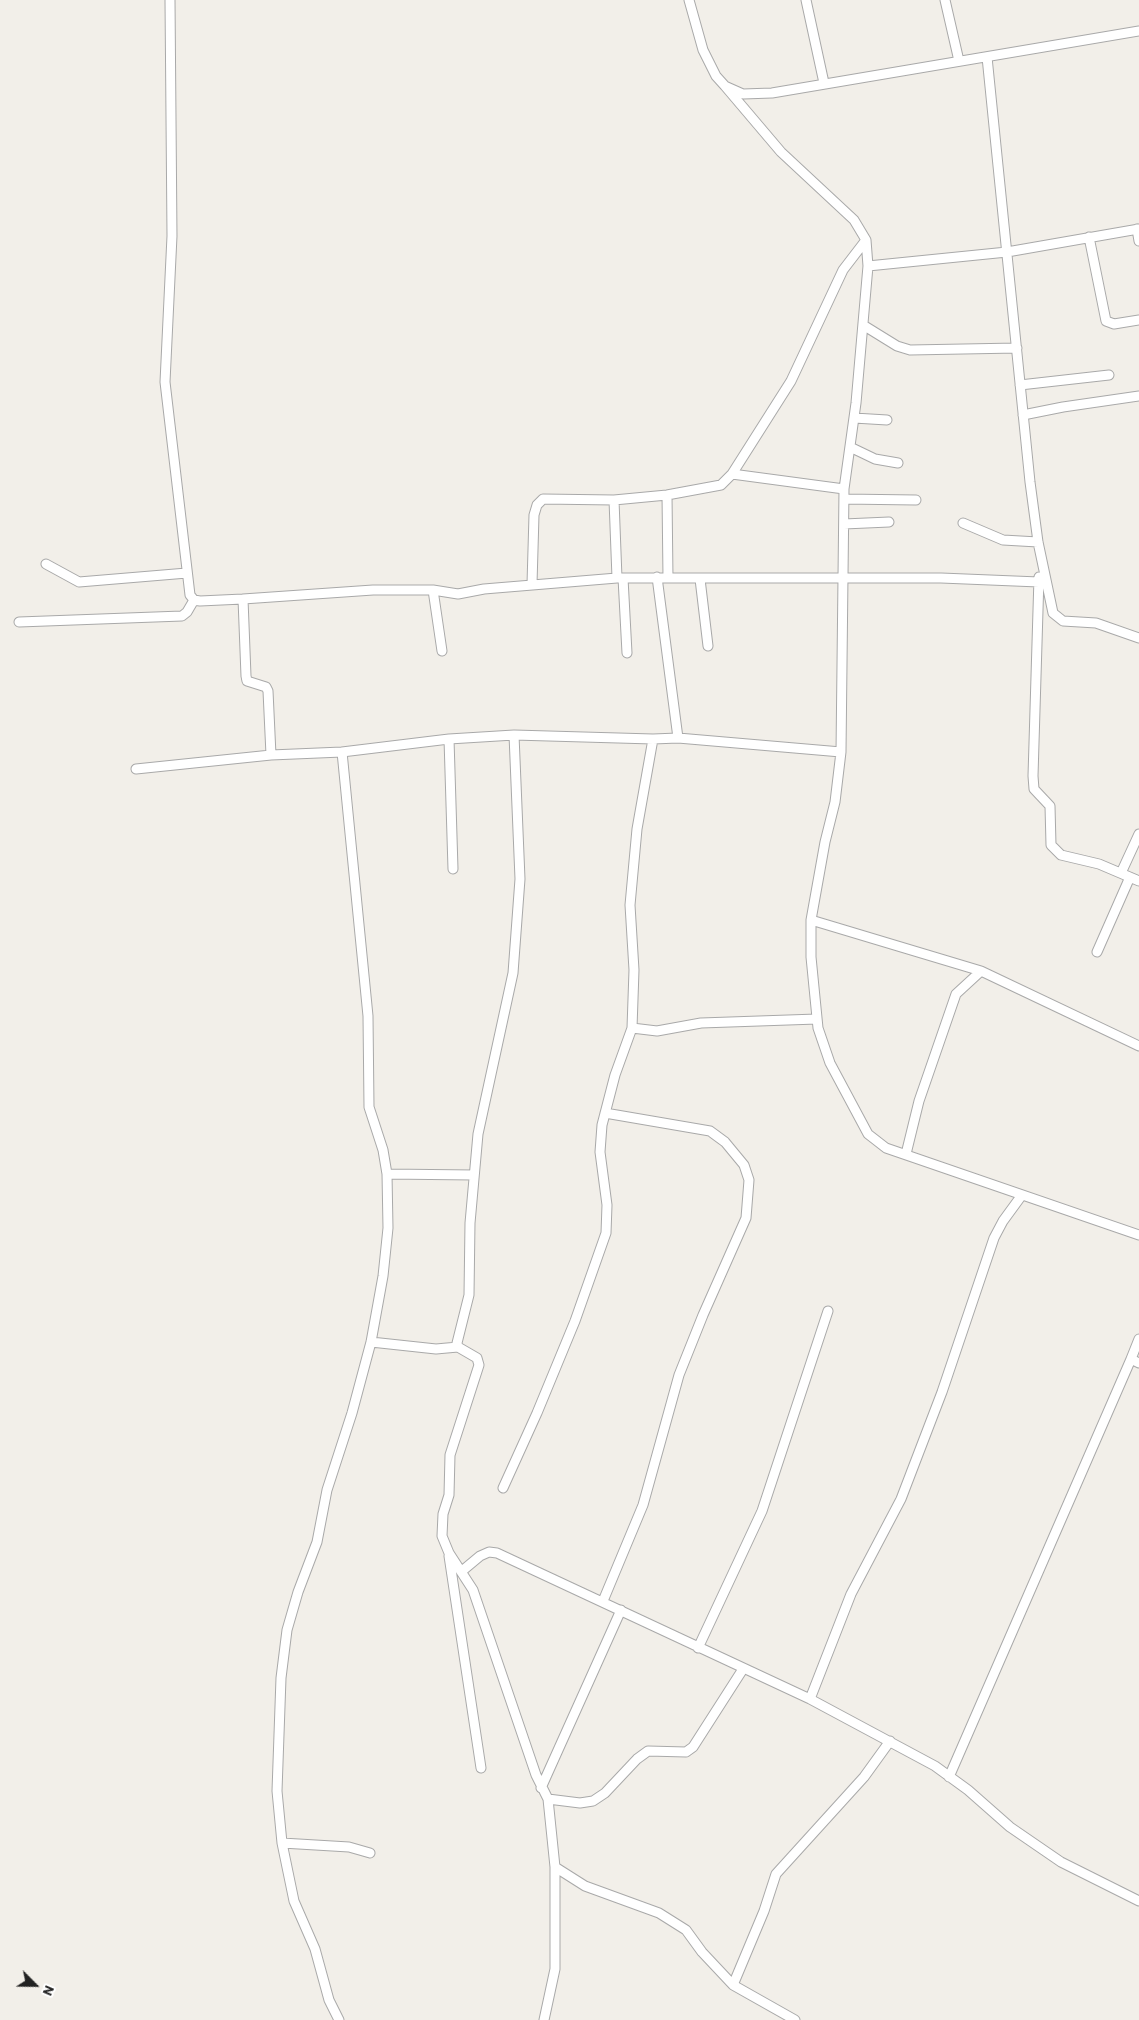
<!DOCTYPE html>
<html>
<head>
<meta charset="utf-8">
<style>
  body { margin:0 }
  #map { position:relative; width:1139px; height:2020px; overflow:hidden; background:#f2efe9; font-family:Barlow,sans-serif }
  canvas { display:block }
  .north { position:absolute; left:10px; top:1960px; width:50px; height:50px; -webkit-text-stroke:4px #fff; paint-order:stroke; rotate:113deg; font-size:14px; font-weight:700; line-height:20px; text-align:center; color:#222 }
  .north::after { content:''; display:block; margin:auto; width:18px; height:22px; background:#222; clip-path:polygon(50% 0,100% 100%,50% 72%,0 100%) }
</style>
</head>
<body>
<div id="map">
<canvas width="1139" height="2020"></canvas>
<div class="north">N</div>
</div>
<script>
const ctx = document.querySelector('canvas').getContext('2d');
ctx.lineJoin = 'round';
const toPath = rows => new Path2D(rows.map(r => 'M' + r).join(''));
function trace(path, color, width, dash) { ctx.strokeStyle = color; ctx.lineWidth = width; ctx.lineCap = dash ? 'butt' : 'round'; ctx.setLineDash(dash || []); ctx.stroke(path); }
const street = toPath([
  [170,0,172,236,165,382,190,595,194,600,200,601,243,599,246,676,247,681,266,687,268,691,271,755,342,752,368,1016,369,1107,383,1150,387,1174,388,1228,383,1276,371,1342,352,1413,327,1490,317,1542,298,1592,287,1630,281,1678,277,1791,282,1843,294,1901,315,1949,329,2000,339,2020],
  [689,0,703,50,716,76,725,86,743,94,772,93,1139,31],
  [806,0,824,83],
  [945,0,959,61],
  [987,57,1030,482,1038,542,1053,613,1063,621,1096,623,1139,638],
  [725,86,781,152,854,220,866,240,868,266,856,403,844,489,841,752,835,802,825,842,811,920,811,957,818,1028,830,1063,868,1134,886,1148,1139,1235],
  [1137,229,1139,241],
  [1089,237,1106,321,1114,324,1139,320],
  [868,266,1007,252,1139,229],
  [863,325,897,346,910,350,1017,348],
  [1020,385,1109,375],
  [1023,415,1063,407,1139,396],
  [854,418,887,420],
  [850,447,875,459,898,463],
  [732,474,844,489],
  [667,495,668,578],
  [844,499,916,500],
  [963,523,1003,540,1038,542],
  [844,524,889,522],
  [46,564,79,582,187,573],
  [657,577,678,738],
  [1039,577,1033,776,1034,789,1050,806,1051,845,1061,855,1099,864,1139,881],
  [617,578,941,578,1039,582],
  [623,578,627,653],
  [700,579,708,646],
  [532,584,534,515,537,505,543,499,614,500,667,495,721,485,732,474,791,381,843,270,866,240],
  [433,590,442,651],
  [243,599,373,590,433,590,458,594,484,589,617,578,614,500],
  [19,622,182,616,187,612,194,600],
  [514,735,520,879,513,973,478,1134,470,1223,469,1295,457,1343,458,1347,477,1358,479,1365,450,1455,449,1495,443,1514,442,1536,449,1553,473,1590,536,1775,548,1799,555,1867,585,1886,659,1913,686,1930,702,1952,733,1985,795,2020],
  [449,739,453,869],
  [342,752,449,739,514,735,653,739,678,738,841,752],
  [136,769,271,755],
  [1121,873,1139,834],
  [811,920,981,971,1139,1046],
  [1097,952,1130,877],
  [632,1028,657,1031,701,1023,817,1019],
  [906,1154,919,1101,956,994,981,971],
  [387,1174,474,1175],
  [1139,1339,1131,1359,1139,1363],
  [371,1342,436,1349,458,1347],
  [503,1488,537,1413,575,1321,606,1233,607,1205,600,1152,602,1125,615,1075,632,1028,634,970,630,905,637,829,653,739],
  [449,1556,481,1768],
  [462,1571,480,1556,489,1552,497,1553,810,1699,935,1766,968,1790,1010,1827,1061,1862,1139,1901],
  [603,1601,643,1505,679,1375,703,1315,746,1218,749,1180,744,1165,725,1142,710,1131,605,1113],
  [698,1648,762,1511,828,1311],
  [810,1699,851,1594,901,1499,942,1392,994,1238,1003,1221,1022,1195],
  [949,1777,1131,1359],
  [541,1788,621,1610],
  [548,1799,580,1803,593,1801,605,1793,637,1759,648,1751,686,1752,693,1747,743,1669],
  [282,1843,349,1847,370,1853],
  [733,1985,764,1911,776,1874,864,1777,890,1741],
  [544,2020,555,1969,555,1867]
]);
trace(street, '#a9a9a9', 11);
trace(street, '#fff', 9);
</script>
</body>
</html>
